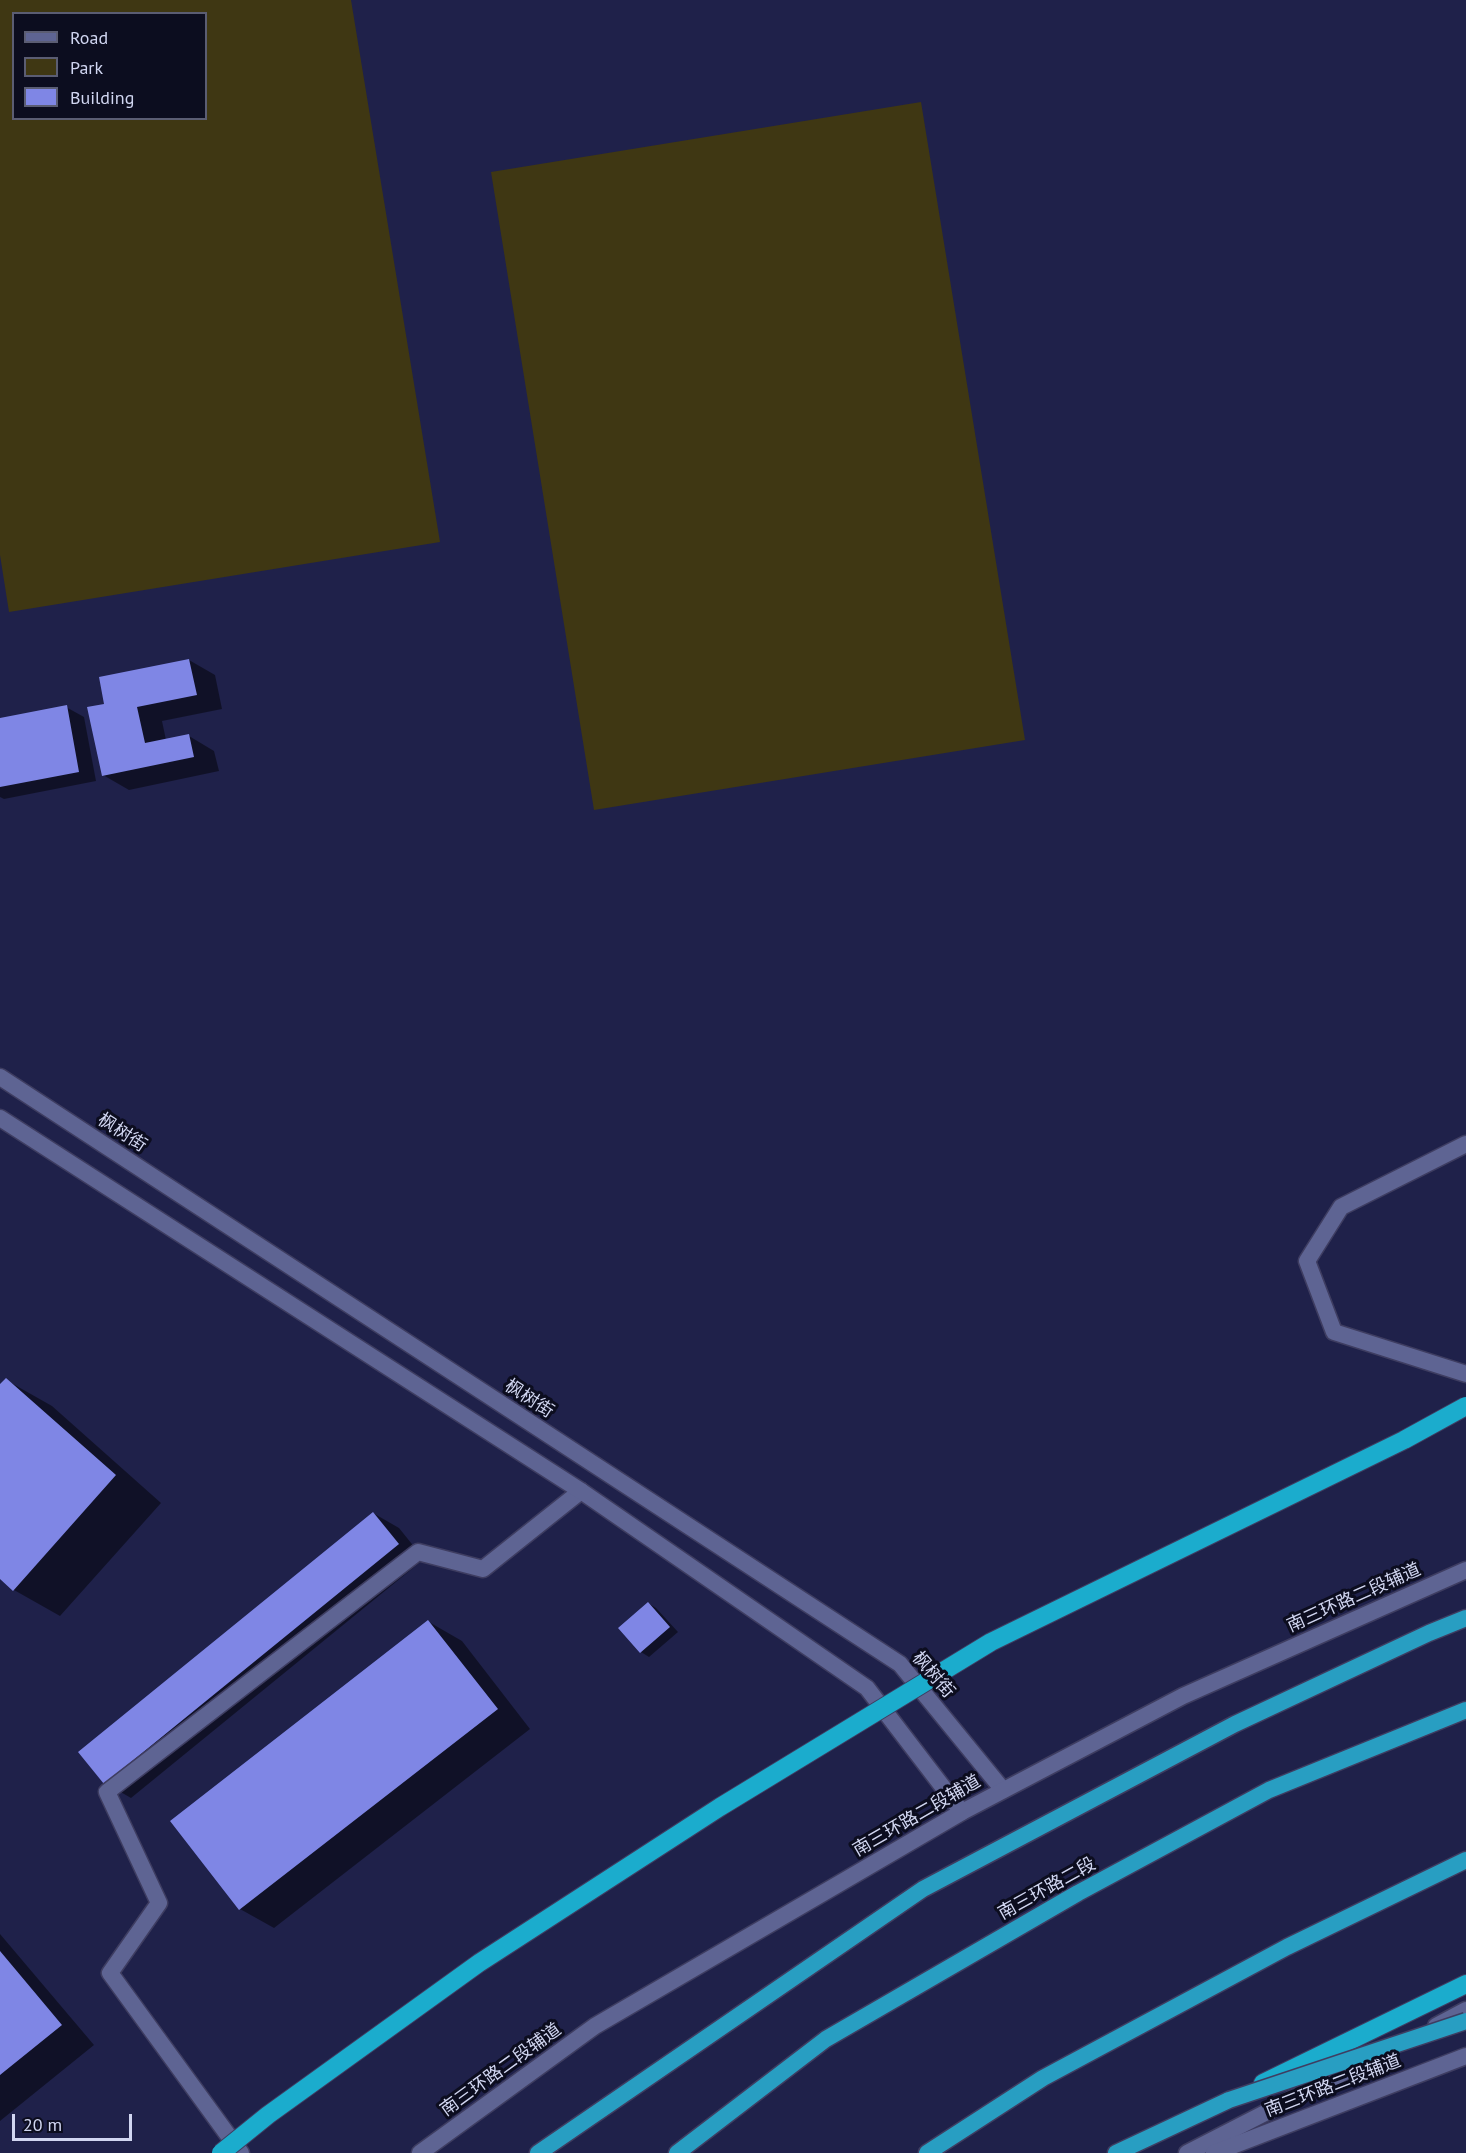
<!DOCTYPE html>
<html>
<head>
<meta charset="utf-8">
<style>
  body { margin:0 }
  #map { position:relative; width:1466px; height:2153px; overflow:hidden; background:#1f214a; font-family:"PT Sans",sans-serif }
  canvas { display:block }
  .legend { position:absolute; left:12px; top:12px; width:195px; height:108px; box-sizing:border-box; background:#0c0d1f; border:2px solid #5b5d73; margin:0; padding:8px 10px; list-style:none; font-size:18px; color:#d1d6f1 }
  .legend li { display:flex; align-items:center; gap:12px; height:30px }
  .legend b { width:30px; border:2px solid #5b5d73 }
  .scale { position:absolute; left:12px; top:2114px; width:120px; height:27px; box-sizing:border-box; border:3px solid #d1d6f1; border-top:0; padding-left:8px; font-size:18px; line-height:21px; white-space:nowrap; color:#d1d6f1; -webkit-text-stroke:4px #0c0d1f; paint-order:stroke }
</style>
</head>
<body>
<div id="map">
<canvas width="1466" height="2153"></canvas>
<ul class="legend">
<li><b style="height:8px;background:#5e6493"></b>Road</li>
<li><b style="height:16px;background:#3f3713"></b>Park</li>
<li><b style="height:16px;background:#7f86e5"></b>Building</li>
</ul>
<div class="scale">20 m</div>
</div>
<script>
const ctx = document.querySelector('canvas').getContext('2d');
ctx.lineJoin = 'round';
function paint(path, color) { ctx.fillStyle = color; ctx.fill(path, 'evenodd'); }
const toPath = rows => new Path2D(rows.map(r => 'M' + r).join(''));
function trace(path, color, width, dash) { ctx.strokeStyle = color; ctx.lineWidth = width; ctx.lineCap = dash ? 'butt' : 'round'; ctx.setLineDash(dash || []); ctx.stroke(path); }
function drawText(font, color, halo, rows, align = 'center') {
  ctx.font = font + ' "PT Sans","Noto Sans SC",sans-serif'; ctx.lineWidth = 6; ctx.setLineDash([]); ctx.textBaseline = 'middle'; ctx.strokeStyle = halo; ctx.fillStyle = color; for (const [text, x, y, turn = 0] of rows) {
    ctx.save(); ctx.translate(x, y); ctx.rotate((+turn || 0) * Math.PI / 180); ctx.textAlign = isNaN(turn) ? turn : align; if (halo) ctx.strokeText(text, 0, 0); ctx.fillText(text, 0, 0); ctx.restore();
  }
}
paint(toPath([
  [0,0,351,0,440,542,9,612,0,555],
  [14,14,206,14,206,118,14,118],
  [921,102,1025,740,594,810,491,172]
]), '#3f3713');
paint(toPath([
  [189,660,215,675,222,709,162,721,166,740,189,736,214,751,219,771,129,790,103,775,106,705],
  [66,707,84,717,96,781,4,799,0,797,0,720],
  [6,1380,52,1406,161,1503,60,1616,14,1590,0,1577,0,1386],
  [373,1513,399,1528,424,1559,131,1798,105,1783],
  [648,1603,656,1608,678,1632,649,1657,641,1652],
  [429,1622,462,1641,530,1729,274,1928,240,1909],
  [0,1934,94,2045,0,2121]
]), '#0007');
paint(toPath([
  [189,659,197,695,137,707,145,743,189,734,194,757,102,776,87,707,104,704,99,677],
  [67,705,79,772,0,787,0,718],
  [6,1378,116,1475,13,1591,0,1579,0,1384],
  [373,1512,399,1544,104,1784,78,1752],
  [648,1602,670,1627,640,1653,618,1628],
  [428,1620,498,1709,239,1910,170,1821],
  [0,1951,62,2025,0,2075]
]), '#7f86e5');
const service = toPath([
  [241,2153,110,1973,159,1903,107,1792,418,1552,483,1569,581,1491]
]);
const minor = toPath([
  [1466,1144,1341,1207,1307,1261,1334,1332,1466,1374]
]);
const tertiary = toPath([
  [0,1077,900,1664,1003,1790],
  [0,1118,581,1491,867,1688,962,1812],
  [1436,2026,1466,2010],
  [1187,2153,1376,2056]
]);
const secondary = toPath([
  [420,2153,595,2026,962,1812,1183,1696,1466,1570],
  [1214,2153,1466,2056]
]);
const trunk = toPath([
  [538,2153,923,1889,1235,1724,1429,1633,1466,1618],
  [677,2153,826,2039,1078,1893,1269,1790,1466,1710],
  [927,2153,1043,2078,1287,1947,1466,1860],
  [1116,2153,1229,2100]
]);
const motorway = toPath([
  [1263,2083,1466,1984]
]);
trace(service, '#3e3d61', 19);
trace(minor, '#3e3d61', 19);
trace(tertiary, '#3e3d61', 19);
trace(secondary, '#3e3d61', 19);
trace(trunk, '#3e3d61', 19);
trace(motorway, '#3e3d61', 20);
trace(service, '#5e6493', 16);
trace(minor, '#5e6493', 16);
trace(tertiary, '#5e6493', 16);
trace(secondary, '#5e6493', 16);
trace(trunk, '#289ec2', 16);
trace(motorway, '#1baccd', 18);
const trunkBridge = toPath([
  [1229,2100,1466,2021]
]);
const motorwayBridge = toPath([
  [221,2153,268,2115,479,1963,720,1807,991,1642,1404,1440,1466,1406]
]);
trace(trunkBridge, '#3e3d61', 19, []);
trace(motorwayBridge, '#3e3d61', 20, []);
trace(trunkBridge, '#289ec2', 16);
trace(motorwayBridge, '#1baccd', 18);
drawText('18px', '#d1d6f1', '#0c0d1f', [
  ["枫树街",122,1133,33],
  ["枫树街",529,1399,33],
  ["南三环路二段辅道",1354,1598,-24],
  ["枫树街",933,1675,49],
  ["南三环路二段辅道",917,1816,-30],
  ["南三环路二段",1047,1889,-29],
  ["南三环路二段辅道",501,2070,-36],
  ["南三环路二段辅道",1333,2086,-21]
]);
</script>
</body>
</html>
